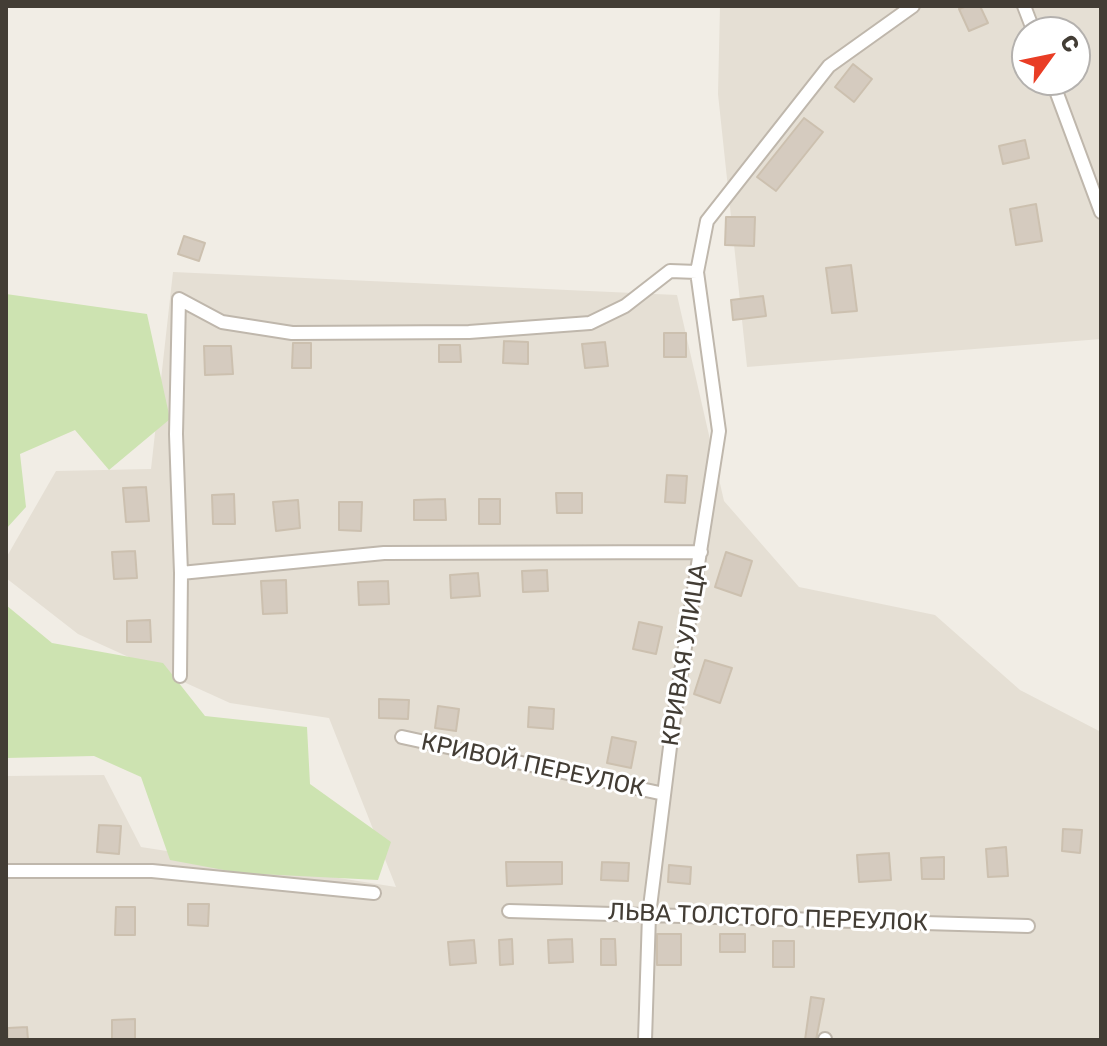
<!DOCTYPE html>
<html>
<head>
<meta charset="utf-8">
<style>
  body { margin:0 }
  #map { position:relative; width:1107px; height:1046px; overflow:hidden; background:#f1ede5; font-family:Rubik,sans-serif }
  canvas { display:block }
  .frame { position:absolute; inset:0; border:8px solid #433d35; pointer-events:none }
  .north { position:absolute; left:1011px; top:16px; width:80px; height:80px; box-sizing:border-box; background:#fff; border:2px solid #b4b1ae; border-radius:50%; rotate:57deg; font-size:22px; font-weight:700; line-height:32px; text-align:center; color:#433d35 }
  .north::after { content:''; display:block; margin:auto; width:28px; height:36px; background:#e93d25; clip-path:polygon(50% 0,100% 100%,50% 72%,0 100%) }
</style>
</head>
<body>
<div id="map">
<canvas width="1107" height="1046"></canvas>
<div class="frame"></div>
<div class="north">С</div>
</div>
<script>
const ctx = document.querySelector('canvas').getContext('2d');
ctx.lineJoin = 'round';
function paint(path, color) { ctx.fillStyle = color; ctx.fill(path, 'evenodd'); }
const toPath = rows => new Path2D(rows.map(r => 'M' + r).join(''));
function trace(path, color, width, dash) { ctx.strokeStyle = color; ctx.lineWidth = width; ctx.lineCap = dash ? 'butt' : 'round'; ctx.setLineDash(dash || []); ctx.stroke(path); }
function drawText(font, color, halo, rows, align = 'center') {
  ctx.font = font + ' Rubik,sans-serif'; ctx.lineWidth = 6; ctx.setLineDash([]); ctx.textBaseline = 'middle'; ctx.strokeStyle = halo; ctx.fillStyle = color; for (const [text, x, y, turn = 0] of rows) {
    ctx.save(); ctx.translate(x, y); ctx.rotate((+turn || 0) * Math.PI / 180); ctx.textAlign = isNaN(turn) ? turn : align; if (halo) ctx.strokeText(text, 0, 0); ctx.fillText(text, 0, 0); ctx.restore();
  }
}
paint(toPath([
  [720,6,1101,6,1101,339,747,367,718,94],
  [1027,32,1075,32,1075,80,1027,80],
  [173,272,677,295,724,501,799,587,935,615,1020,690,1101,732,1101,1040,6,1040,6,776,104,775,141,847,396,887,329,718,230,703,78,634,6,578,6,558,56,471,151,469]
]), '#e5dfd4');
paint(toPath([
  [6,294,147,314,170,419,109,470,75,430,20,454,26,507,6,529],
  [6,605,52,643,163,663,205,716,307,727,310,784,391,842,378,880,240,873,170,860,141,777,94,756,6,758]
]), '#cde3b1');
const building = toPath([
  [967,6,980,6,988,23,969,31,959,9,967,6],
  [853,64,872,79,854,102,835,87,853,64],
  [804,118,823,132,776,191,757,177,804,118],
  [1025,140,1029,158,1003,164,999,146,1025,140],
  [1036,204,1042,241,1016,245,1010,209,1036,204],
  [726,217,755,217,754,246,725,245,726,217],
  [184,236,205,243,199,261,178,254,184,236],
  [851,265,857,311,832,313,826,268,851,265],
  [763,296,766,316,733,320,731,300,763,296],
  [664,333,686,333,686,357,664,357,664,333],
  [504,341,528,342,528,364,503,363,504,341],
  [605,342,608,366,585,368,582,344,605,342],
  [293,343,311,343,311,368,292,368,293,343],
  [439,345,460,345,461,362,439,362,439,345],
  [204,346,231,346,233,374,205,375,204,346],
  [667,475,687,476,685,503,665,502,667,475],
  [146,487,149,521,126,522,123,488,146,487],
  [556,493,582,493,582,513,557,513,556,493],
  [234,494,235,524,213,524,212,495,234,494],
  [445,499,446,520,414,520,414,500,445,499],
  [479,499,500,499,500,524,479,524,479,499],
  [298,500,300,528,276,531,273,502,298,500],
  [339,502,362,502,361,531,339,530,339,502],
  [135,551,137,578,114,579,112,552,135,551],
  [726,552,752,561,741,596,715,587,726,552],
  [547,570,548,591,523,592,522,571,547,570],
  [478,573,480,596,451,598,450,575,478,573],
  [286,580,287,613,263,614,261,581,286,580],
  [388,581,389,604,359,605,358,582,388,581],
  [150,620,151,642,127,642,127,621,150,620],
  [639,622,662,627,656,654,633,649,639,622],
  [705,660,732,668,720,703,694,694,705,660],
  [379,699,409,700,408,719,379,718,379,699],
  [438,706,459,709,456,731,435,728,438,706],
  [529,707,554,709,553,729,528,727,529,707],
  [612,737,636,742,631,768,607,763,612,737],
  [99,825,121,826,119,854,97,852,99,825],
  [1063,829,1082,830,1080,853,1062,851,1063,829],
  [1006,847,1008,876,988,877,986,849,1006,847],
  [889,853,891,880,859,882,857,855,889,853],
  [944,857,944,879,922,879,921,858,944,857],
  [506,862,562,862,562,884,507,886,506,862],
  [602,862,629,863,628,881,601,880,602,862],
  [669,865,691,867,690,884,668,882,669,865],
  [188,904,209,904,208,926,188,925,188,904],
  [116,907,135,907,135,935,115,935,116,907],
  [657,934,681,934,681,965,657,965,657,934],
  [720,934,745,934,745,952,720,952,720,934],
  [512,939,513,964,500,965,499,940,512,939],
  [572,939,573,962,549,963,548,940,572,939],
  [601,939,615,939,616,965,601,965,601,939],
  [474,940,476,963,450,965,448,942,474,940],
  [773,941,794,941,794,967,773,967,773,941],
  [811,997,824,999,816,1040,805,1040,811,997],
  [135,1019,135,1040,112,1040,112,1020,135,1019],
  [27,1027,28,1040,8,1040,8,1028,27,1027]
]);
paint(building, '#d5cbbf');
trace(building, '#ccc0af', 2);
const street = toPath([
  [1024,6,1034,32],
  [1052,80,1101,212],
  [181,573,384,553,701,552],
  [180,676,181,573,176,434,179,299,222,322,292,333,469,332,590,323,625,306,670,271,697,272],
  [402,737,664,794],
  [6,871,152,871,374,893],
  [509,911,1028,926],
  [645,1040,649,915,673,723,719,431,697,272,707,221,829,66,913,6],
  [825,1040,825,1039]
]);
trace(street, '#bfb7ac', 16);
trace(street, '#fff', 12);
drawText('24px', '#433d35', '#fff', [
  ["КРИВАЯ УЛИЦА",685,655,-81],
  ["КРИВОЙ ПЕРЕУЛОК",533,766,12],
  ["ЛЬВА ТОЛСТОГО ПЕРЕУЛОК",768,918,2]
]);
</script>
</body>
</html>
